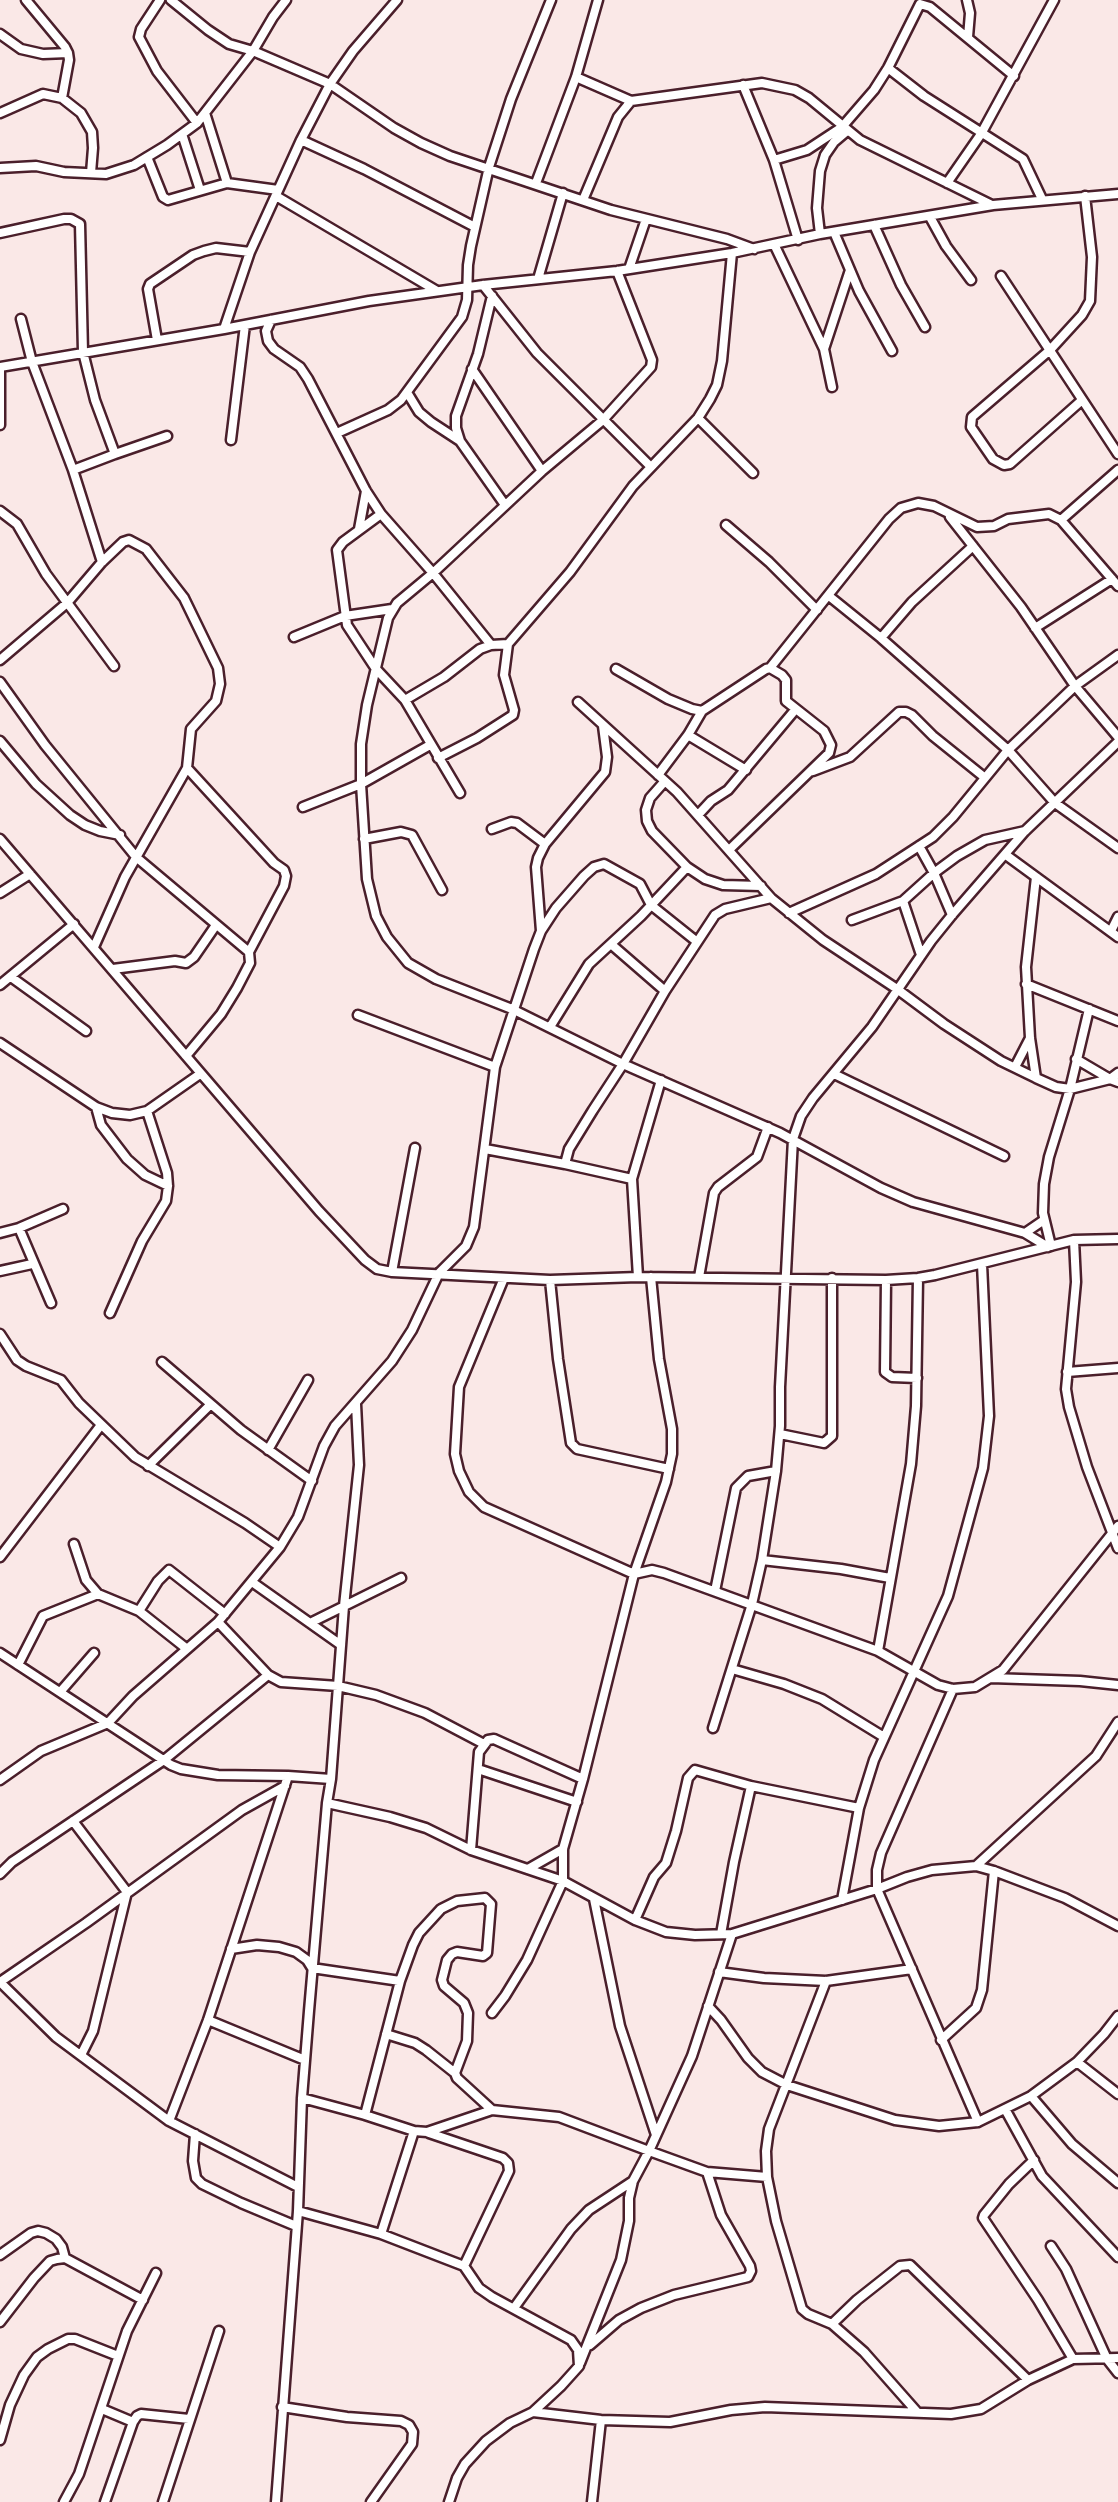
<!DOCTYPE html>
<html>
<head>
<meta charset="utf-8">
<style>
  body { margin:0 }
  canvas { display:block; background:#fae8e7 }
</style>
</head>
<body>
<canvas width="1118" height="2502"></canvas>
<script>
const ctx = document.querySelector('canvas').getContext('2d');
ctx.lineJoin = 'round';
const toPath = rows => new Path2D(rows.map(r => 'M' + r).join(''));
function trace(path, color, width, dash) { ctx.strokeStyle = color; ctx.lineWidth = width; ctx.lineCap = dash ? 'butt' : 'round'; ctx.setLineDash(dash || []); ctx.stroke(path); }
const minor = toPath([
  [26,0,65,47,68,53,69,60,62,98],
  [160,0,141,29,139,37,157,71,197,123],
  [171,0,208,30,229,44,253,51,330,84,394,128,421,143,450,156,611,210,727,239,754,249],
  [967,0,970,13,968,37],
  [0,34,21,49,43,54,68,53],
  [888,68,924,96,1023,159,1042,199],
  [576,77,631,101],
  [743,85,774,160,798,240],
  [0,113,43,94,62,98,81,113,92,132,93,148,91,173],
  [205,113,227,183],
  [182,134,200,190],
  [301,140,364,169,475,227],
  [147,157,163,197,168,200,227,183,278,190],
  [774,160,807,150,842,127,874,90,888,68,920,4,930,7,1014,76],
  [0,168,36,166,64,172,106,174,134,165,167,145,197,123,253,51,273,17,286,0],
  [536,183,576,77,598,0],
  [947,183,981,134,1054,0],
  [276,196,437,291],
  [583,200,618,117,631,101,762,83,795,90,809,98,860,140,992,205],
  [930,217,946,246,971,280],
  [874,225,901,285,925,327],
  [834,232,859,291,892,351],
  [0,233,64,219,71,219,80,224,83,352,95,400,115,454,73,470],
  [820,234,817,208,820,171,825,155,834,142,847,131],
  [774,244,824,349,832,387],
  [629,269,646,219],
  [617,271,652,360,651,367,603,420,542,471,433,573,397,603,388,618,367,705,361,744,361,784,367,879,376,916,387,937,408,963,436,979,512,1009,623,1064,780,1133,881,1188,913,1202,1025,1233,1048,1247],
  [1001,276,1118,454],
  [538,279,563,193],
  [483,285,537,353,651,467],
  [492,296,478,354,456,416,456,428,460,441,505,505],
  [21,319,32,362,73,470,102,562],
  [271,320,266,331,268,341,274,349,300,367,308,379,366,491,381,514,433,573,491,645],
  [224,329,250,252,301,140,330,84,353,51,397,0],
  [157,340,148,289,150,284,193,255,204,251,216,248,250,252],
  [824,349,850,270],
  [0,367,224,329,369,301,483,285,617,271,732,253,820,234,993,205,1118,194],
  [472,369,542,471],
  [408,394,419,412,431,422,460,441],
  [1081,401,1010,464,1004,465,993,459,971,427,972,417,1050,350,1082,315,1090,301,1092,257,1085,196],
  [698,418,753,473],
  [0,425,0,367],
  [337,433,388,410,401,400,462,317,467,300,468,265,471,246,489,167,511,99,551,0],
  [231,440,245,325],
  [115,454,167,436],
  [0,511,17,524,46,574,114,666],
  [381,514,343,542,337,550,347,625,376,669,405,700,460,793],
  [950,517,1021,607,1075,686,1118,737],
  [1061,520,1118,470],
  [726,525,769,562,817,610],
  [359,529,366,491],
  [829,596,881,638,1008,750,1055,803,1118,848],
  [1035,628,1112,579],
  [294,637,345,616,392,609],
  [881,638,912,602,973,546],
  [0,660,67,603,102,562,123,542,129,540,146,549,184,598,218,668,220,684,216,701,191,729,187,768,125,877,94,947],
  [770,668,889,519,901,508,918,503,934,506,977,527,994,526,1008,519,1049,514,1061,520,1118,586],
  [616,669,668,699,692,709,702,711],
  [0,682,45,745,136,857,249,952,250,963,237,988,221,1014,186,1056],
  [405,700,444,677,480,649,491,645,508,644],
  [578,702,677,792,771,898,823,940,897,989,944,1024,1001,1061,1036,1078,1056,1087,1070,1089,1110,1079,1118,1082],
  [688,735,746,770],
  [0,741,36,784,70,815,85,825,100,831,120,835],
  [438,758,477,738,513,715,514,710,504,675,508,644,570,572,633,486,698,418,710,399,717,385,722,361,732,253],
  [187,768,274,863,284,870,286,876,284,886,249,952],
  [813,771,850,757,899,712,906,712,912,715,933,736,984,777],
  [658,775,688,735,702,711,766,669,770,668,782,675,786,680,786,701,824,731,831,745,829,753,730,849],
  [665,781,650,798,646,810,647,821,652,831,687,867,705,879,723,885,761,886],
  [303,807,361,784,430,745],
  [698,815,711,801,728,790,795,710],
  [492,829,511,822,517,823,545,844],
  [0,839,319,1211,365,1260,377,1269,392,1272,550,1280,638,1277,886,1280,918,1278,935,1275,1074,1240,1118,1239],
  [364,839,401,832,412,835,442,890],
  [919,846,934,873,952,915],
  [1006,855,1118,937],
  [0,893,30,874],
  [903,901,921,955],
  [789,913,876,874,933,837,953,817,1008,750,1075,686,1118,655],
  [852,920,903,901,934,873,957,856,985,840,1025,831],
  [541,931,536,867,538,858,545,844,605,772,607,757,603,726],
  [1111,931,1118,917],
  [612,945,665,991],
  [113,969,175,961,186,963,194,957,216,925],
  [11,977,86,1031],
  [1026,984,1118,1021],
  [0,985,74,924],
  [358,1015,495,1067],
  [550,1027,589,964,641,916,687,867],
  [0,1043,96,1107,112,1113,130,1115,147,1111,200,1074],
  [1076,1059,1110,1079,1118,1073],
  [1015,1067,1030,1038],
  [834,1074,1004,1156],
  [1036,1078,1030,1038,1026,967,1036,877],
  [96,1107,101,1125,127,1159,145,1175,168,1186],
  [485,1149,565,1164,569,1149,593,1110,623,1064,665,991,715,915,725,909,771,898],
  [565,1164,632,1179,638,1277],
  [632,1179,661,1080],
  [19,1228,51,1303],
  [0,1233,19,1228,63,1209],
  [1025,1233,1044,1220],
  [1074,1240,1076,1282,1066,1389,1069,1407,1087,1467,1118,1548],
  [1051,1246,1043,1213,1044,1184,1049,1157,1070,1089,1089,1009],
  [0,1271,32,1264],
  [392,1272,415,1148],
  [699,1277,714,1193,718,1187,757,1157,768,1127],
  [504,1278,459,1387,455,1454,459,1471,469,1492,484,1507,634,1574,652,1570,664,1573,878,1651,938,1685,953,1689,975,1687,1003,1670,1118,1526],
  [550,1280,558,1359,571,1443,577,1449,669,1469],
  [886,1280,885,1372,892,1377,917,1378],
  [110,1313,142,1241,166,1201,168,1186,167,1173,147,1111],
  [0,1334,17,1360,26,1366,61,1380,79,1403,135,1457,245,1523,280,1547],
  [162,1362,241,1430,312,1481],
  [1067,1372,1118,1368],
  [780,1434,824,1443,832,1436,832,1278],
  [268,1450,308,1380],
  [148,1466,210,1405],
  [74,1544,86,1580,98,1594,139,1611,187,1649],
  [0,1557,101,1425],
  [762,1560,841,1569,890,1578],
  [252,1582,341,1645],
  [715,1591,736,1488,748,1476,776,1471],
  [139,1611,158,1581,169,1570,225,1614],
  [218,1622,268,1675,281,1682,338,1686,376,1695,425,1713,484,1744],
  [310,1623,401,1578],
  [878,1651,911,1464,916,1406,918,1278],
  [0,1653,171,1765,181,1769,218,1775,288,1776,331,1779],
  [18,1665,43,1616,98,1594],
  [732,1669,784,1684,822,1699,884,1737],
  [991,1678,1080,1681,1118,1685],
  [953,1689,881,1853,877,1870,877,1889,978,2122],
  [61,1691,94,1653],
  [713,1728,752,1604,762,1560,776,1471,780,1426,780,1387,793,1139,801,1116,813,1098,872,1027,931,941,952,915,1025,831,1118,742],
  [478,1769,577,1802],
  [0,1780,41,1751,108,1723,133,1696,218,1622,280,1547,298,1517,324,1446,335,1426,392,1361,412,1330,439,1273,466,1246,474,1227,495,1067,534,949,541,931,556,908,584,876,594,867,604,864,640,884,651,905,696,941],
  [327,1803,390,1817,426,1828,471,1850,563,1881,635,1920,666,1932,695,1935,732,1934,877,1889,907,1877,932,1870,976,1866,994,1871,1065,1898,1118,1926],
  [73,1821,127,1892,93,2031,81,2055],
  [471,1850,479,1752,488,1740,494,1739,583,1779],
  [976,1866,1096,1756,1118,1722],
  [528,1869,563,1849],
  [0,1874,12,1862,164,1760,268,1675],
  [594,1899,620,2026,656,2135],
  [842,1900,859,1808,874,1760,948,1596,983,1468,989,1416,982,1264],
  [635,1920,654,1877,666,1863,676,1831,688,1778,695,1770,751,1786,859,1808],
  [721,1934,734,1862,751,1786],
  [231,1949,257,1945,279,1947,296,1952,307,1960,312,1968,400,1981],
  [719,1972,764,1978,826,1981,912,1969],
  [826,1981,769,2129,766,2151,767,2177,776,2221,802,2309,808,2314,832,2324,864,2352,917,2412],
  [0,1982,56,2037,169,2121,298,2187],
  [0,1982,86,1923,242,1810,285,1786],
  [708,2006,721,2020,748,2058,762,2072,787,2085,895,2120,939,2126,978,2122,1031,2096,1077,2062,1104,2034,1118,2016],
  [492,2013,505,1996,527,1960,563,1881,563,1849,583,1779,634,1574,666,1482,672,1454,672,1429,659,1359,651,1277],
  [208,2020,305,2060],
  [386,2034,415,2043,426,2050,455,2073,457,2078,492,2110],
  [941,2040,976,2008,982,1990,994,1871],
  [1077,2062,1118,2094],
  [1031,2096,1072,2144,1118,2183],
  [302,2098,365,2115,414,2131,427,2132,492,2110,559,2117,649,2151,692,2056,732,1934],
  [1005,2109,1042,2176,1118,2257],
  [365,2115,400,1981,413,1945,419,1933,441,1909,457,1901,485,1898,491,1904,487,1953,483,1956,457,1952,452,1954,447,1960,442,1980,444,1986,464,2003,468,2013,467,2041,455,2073],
  [169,2121,208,2020,288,1776],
  [429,2133,503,2158,508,2163,509,2171,464,2266],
  [195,2134,193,2161,196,2178,202,2184,241,2203,296,2226],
  [1034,2160,1009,2184,984,2215,983,2218,1038,2300,1073,2359],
  [298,2211,381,2234,464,2266,479,2288,492,2297,571,2340,578,2350,579,2366,561,2386,533,2412,510,2423,486,2441,465,2464,457,2478,449,2502],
  [381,2234,414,2131],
  [1051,2246,1066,2269,1107,2359,1118,2373],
  [0,2255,31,2233,38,2231,46,2233,56,2239,62,2247,65,2258],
  [514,2308,571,2229,589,2210,633,2181],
  [0,2322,34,2278,50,2261,57,2259,65,2258,143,2300],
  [832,2324,857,2300,900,2266,910,2265,1028,2380],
  [590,2345,619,2320,641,2308,674,2295,748,2277,751,2271,750,2266,721,2215,707,2172],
  [580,2363,621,2260,629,2221,629,2198,633,2181,649,2151,707,2172,767,2177],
  [282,2407,347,2417,401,2421,409,2425,413,2432,412,2444,371,2502],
  [102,2409,133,2422],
  [533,2412,601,2420,670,2422,731,2410,765,2407,951,2414,981,2409,1028,2380,1073,2359,1118,2358],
  [0,2440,10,2405,24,2375,37,2357,48,2349,68,2339,75,2339,118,2356],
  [64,2502,79,2474,127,2331,156,2273],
  [105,2502,133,2422,137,2416,141,2414,189,2419],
  [163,2502,219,2331],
  [276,2502,298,2211,302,2098,309,2011,327,1803,331,1779,344,1606,359,1465,356,1404],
  [592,2502,601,2420]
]);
trace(minor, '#4a1f2b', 13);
trace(minor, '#fff', 8);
</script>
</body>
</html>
